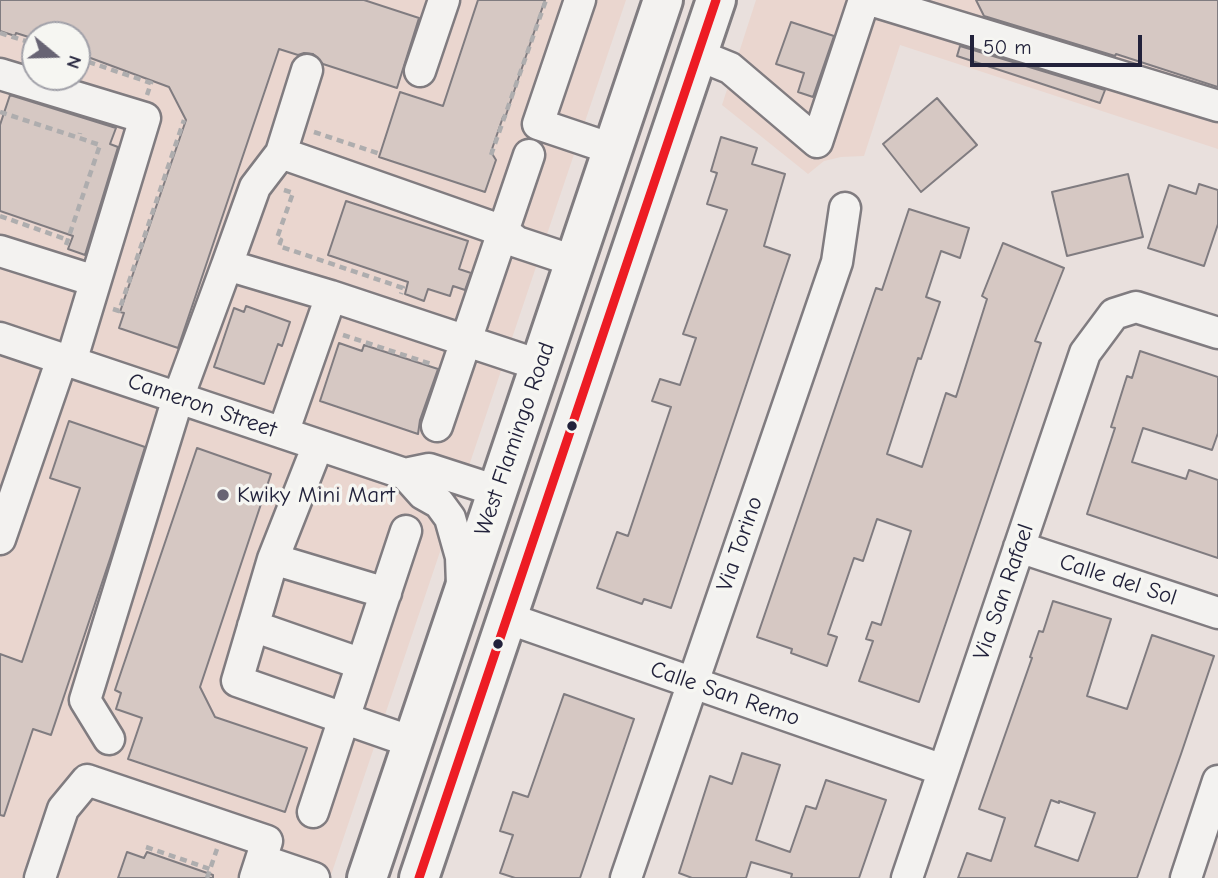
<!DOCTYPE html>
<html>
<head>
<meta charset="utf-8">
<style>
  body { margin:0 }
  #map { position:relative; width:1218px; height:878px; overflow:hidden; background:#e9e0dd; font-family:"Comic Neue",sans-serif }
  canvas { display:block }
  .north { position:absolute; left:21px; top:21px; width:70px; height:70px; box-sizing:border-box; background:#f6f6f2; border:2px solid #a1a1a9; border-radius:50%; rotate:109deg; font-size:19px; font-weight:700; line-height:28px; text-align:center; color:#22223b }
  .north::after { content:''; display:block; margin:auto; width:24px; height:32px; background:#686474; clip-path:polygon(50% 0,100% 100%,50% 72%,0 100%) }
  .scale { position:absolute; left:970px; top:35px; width:172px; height:32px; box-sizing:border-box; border:4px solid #22223b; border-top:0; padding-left:9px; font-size:21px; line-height:24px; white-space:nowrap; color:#22223b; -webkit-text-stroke:5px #f6f6f2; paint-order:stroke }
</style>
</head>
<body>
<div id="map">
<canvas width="1218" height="878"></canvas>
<div class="north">N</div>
<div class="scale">50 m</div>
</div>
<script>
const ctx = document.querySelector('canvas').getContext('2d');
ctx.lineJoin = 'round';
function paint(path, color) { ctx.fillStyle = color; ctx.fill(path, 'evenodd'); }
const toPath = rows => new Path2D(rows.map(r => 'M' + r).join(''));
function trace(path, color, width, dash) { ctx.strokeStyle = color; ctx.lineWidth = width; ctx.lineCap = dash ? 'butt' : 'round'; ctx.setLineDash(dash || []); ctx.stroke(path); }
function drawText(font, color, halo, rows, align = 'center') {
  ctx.font = font + ' "Comic Neue",sans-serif'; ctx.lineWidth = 7; ctx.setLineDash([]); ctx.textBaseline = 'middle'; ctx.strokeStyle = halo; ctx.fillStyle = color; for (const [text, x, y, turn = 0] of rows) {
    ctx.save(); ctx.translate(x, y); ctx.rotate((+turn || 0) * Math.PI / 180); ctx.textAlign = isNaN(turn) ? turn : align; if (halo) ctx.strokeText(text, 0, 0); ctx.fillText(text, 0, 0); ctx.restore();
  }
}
paint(toPath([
  [0,0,626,0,330,878,0,878],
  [35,35,77,35,77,77,35,77],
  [756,0,1218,0,1218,149,900,45,864,156,841,157,824,161,808,174,722,105]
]), '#ead6cf');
const building = toPath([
  [0,0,364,0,419,18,397,88,323,64,313,54,304,53,298,55,279,49,178,348,119,328,124,313,120,312,125,297,186,120,169,87,77,53,77,35,35,35,35,39,16,33,15,36,0,31,0,0],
  [478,0,545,0,505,118,503,117,491,152,496,160,485,192,379,157,400,92,443,106,478,0],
  [976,0,1218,0,1218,87,1116,54,1115,56,984,16,976,0],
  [791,22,834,36,813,97,798,92,804,73,776,64,791,22],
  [960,46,1105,90,1100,103,957,56,960,46],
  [10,95,116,128,110,144,118,147,85,255,68,249,73,236,0,211,0,125,10,95],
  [937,98,977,145,921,192,883,144,937,98],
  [721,137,757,148,752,164,785,174,764,246,790,255,671,608,644,599,642,604,597,588,617,532,628,536,671,407,652,401,660,379,680,385,696,338,683,334,727,210,707,204,717,173,711,171,721,137],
  [1128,174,1143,237,1067,256,1052,192,1128,174],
  [1199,184,1218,190,1218,224,1204,266,1148,248,1169,185,1196,194,1199,184],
  [346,201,468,241,459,269,471,273,465,290,453,286,450,296,428,289,424,301,405,294,408,282,328,255,346,201],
  [909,209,969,228,960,258,941,251,926,297,940,302,921,359,918,358,887,454,922,467,946,393,956,397,987,299,982,296,1003,243,1064,268,1035,341,1041,343,919,702,859,681,873,641,866,639,872,622,881,625,911,531,877,519,863,561,854,558,828,634,837,637,827,666,791,653,792,649,757,637,876,288,882,290,909,209],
  [246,306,290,322,282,346,278,344,264,384,214,367,234,308,244,312,246,306],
  [339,343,362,351,364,345,438,369,420,420,418,434,320,401,339,343],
  [1140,351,1218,377,1218,433,1212,450,1143,428,1132,462,1186,479,1189,470,1218,480,1218,558,1087,514,1115,428,1111,427,1127,376,1132,378,1140,351],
  [69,421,145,447,111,556,51,735,33,729,4,816,0,815,0,654,22,662,80,488,50,478,69,421],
  [197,448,271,474,200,687,215,717,307,748,285,812,128,759,142,718,116,709,121,693,115,690,197,448],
  [1053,601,1111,619,1087,696,1127,709,1152,635,1214,656,1181,754,1137,878,958,878,967,853,991,861,1005,818,979,809,1032,658,1030,657,1039,631,1043,632,1053,601],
  [1051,800,1059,803,1059,801,1095,813,1078,861,1035,846,1051,800],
  [564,694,634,719,580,878,515,878,500,873,513,835,500,831,513,792,528,797,564,694],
  [742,753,780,765,756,840,790,852,806,806,816,809,826,780,886,800,859,878,791,878,792,874,751,862,746,878,692,878,679,873,710,776,732,784,742,753],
  [127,852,144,858,147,852,213,875,213,878,118,878,127,852]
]);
paint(building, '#d6c8c3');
trace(building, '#807c80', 2);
const minor = toPath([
  [580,0,538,124,612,149],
  [870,0,1218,106],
  [698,55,730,68,817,142,864,0],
  [307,70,281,153,503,231,517,242,574,261],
  [420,71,444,0],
  [0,74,145,118,71,362],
  [281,153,255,187,227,265,331,296],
  [0,251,95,281],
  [0,338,405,474,429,469,497,491],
  [437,426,529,155],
  [283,433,331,296,539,365],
  [318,445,273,559,237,681,412,742],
  [405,474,423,494,439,503,450,518,461,557,462,585],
  [0,539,62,359],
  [1019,547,1218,613],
  [273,559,386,593],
  [507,618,943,770],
  [253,626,362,664],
  [109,739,85,700,178,398,227,265],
  [313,812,406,531],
  [261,860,314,878],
  [40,878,63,809,87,780,267,841,255,878],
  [626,878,837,262,845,208],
  [907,878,1085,353,1114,314,1136,307,1218,333],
  [1186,878,1218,781]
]);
const major = toPath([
  [367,878,663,0],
  [419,878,716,0]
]);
trace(minor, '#807c80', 35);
trace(major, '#807c80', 44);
trace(toPath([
  [0,33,35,44],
  [77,58,151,83,147,95],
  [0,112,79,138],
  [314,132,380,154],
  [491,155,546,0],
  [284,190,293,193,277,238,281,240,279,246,403,288,401,294],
  [0,216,68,240],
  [66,245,100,145,79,138,80,133],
  [113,309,119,311,184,120],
  [343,335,431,364],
  [146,847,210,869],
  [207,878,217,849]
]), '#aeadae', 4.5, [7, 5]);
trace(minor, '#f3f2f0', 30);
trace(major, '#f3f2f0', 38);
trace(toPath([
  [419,878,716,0]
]), '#ed1c24', 9);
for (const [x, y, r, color] of [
  [572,426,6,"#22223b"],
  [223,495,7,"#686474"],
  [498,644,6,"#22223b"]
]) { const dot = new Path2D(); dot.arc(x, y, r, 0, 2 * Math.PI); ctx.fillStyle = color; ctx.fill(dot); trace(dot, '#f6f6f2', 2.5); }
drawText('23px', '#22223b', '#f6f6f2', [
  ["Cameron Street",202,406,19],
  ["West Flamingo Road",515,439,-71],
  ["Via Torino",740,544,-71],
  ["Calle del Sol",1118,580,18],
  ["Via San Rafael",1004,592,-71],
  ["Calle San Remo",725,694,19]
]);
drawText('23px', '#22223b', '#f6f6f2', [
  ["Kwiky Mini Mart",237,495]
], 'left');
</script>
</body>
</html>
